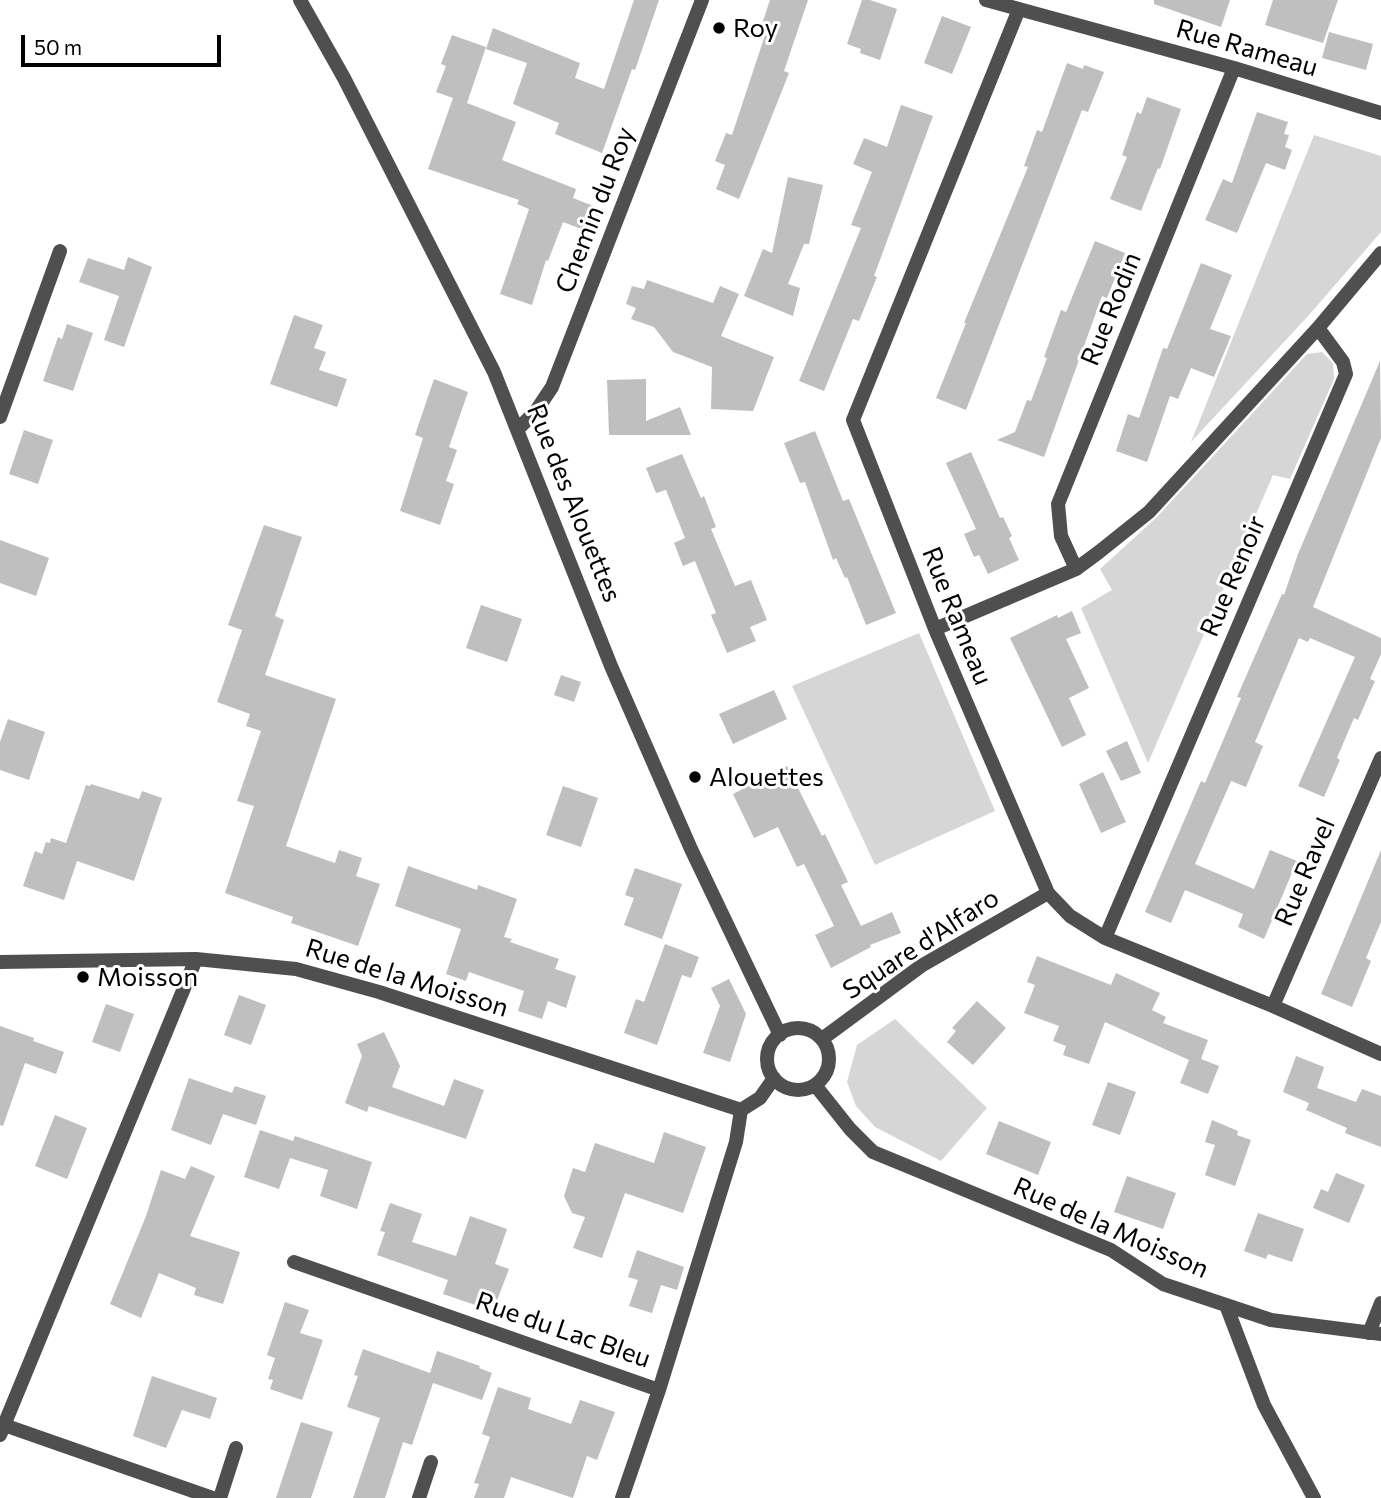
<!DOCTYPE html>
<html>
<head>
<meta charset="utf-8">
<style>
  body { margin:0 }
  #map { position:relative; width:1381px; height:1498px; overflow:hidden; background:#fff; font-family:Commissioner,sans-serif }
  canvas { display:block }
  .scale { position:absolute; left:21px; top:35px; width:200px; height:32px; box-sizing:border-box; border:4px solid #000; border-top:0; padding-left:9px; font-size:21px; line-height:24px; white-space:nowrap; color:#000; -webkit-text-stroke:5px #fff; paint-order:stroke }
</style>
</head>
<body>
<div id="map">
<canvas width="1381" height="1498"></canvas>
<div class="scale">50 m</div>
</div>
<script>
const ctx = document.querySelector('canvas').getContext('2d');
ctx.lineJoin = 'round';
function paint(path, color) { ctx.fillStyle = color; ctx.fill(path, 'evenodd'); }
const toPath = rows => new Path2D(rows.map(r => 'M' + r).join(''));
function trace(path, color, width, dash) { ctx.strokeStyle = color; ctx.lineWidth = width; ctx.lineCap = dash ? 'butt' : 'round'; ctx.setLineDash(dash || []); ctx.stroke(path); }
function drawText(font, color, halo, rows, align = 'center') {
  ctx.font = font + ' Commissioner,sans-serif'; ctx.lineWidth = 6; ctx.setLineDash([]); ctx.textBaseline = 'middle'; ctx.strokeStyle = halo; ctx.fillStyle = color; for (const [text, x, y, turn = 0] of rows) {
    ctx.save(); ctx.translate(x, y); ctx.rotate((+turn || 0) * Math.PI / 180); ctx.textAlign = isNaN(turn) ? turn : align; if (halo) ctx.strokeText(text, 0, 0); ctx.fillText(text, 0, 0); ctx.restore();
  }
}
paint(toPath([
  [1314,135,1381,156,1381,232,1309,315,1191,442],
  [1322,352,1333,363,1334,379,1290,479,1273,475,1148,763,1081,608,1112,590,1100,569,1157,517,1307,354],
  [919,633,995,811,875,865,792,686],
  [895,1019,987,1108,941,1161,875,1127,856,1106,847,1082,857,1045]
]), '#d6d6d6');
paint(toPath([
  [634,0,659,0,635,70,632,69,602,153,555,134,559,123,513,104,527,63,486,49,493,28,580,63,575,78,604,89],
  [770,0,808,0,784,71,789,73,739,199,716,189,725,165,715,161,726,133,732,135,766,32,760,30],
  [862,0,870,0,897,9,880,60,860,53,861,49,847,44],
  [1154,0,1230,0,1221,27,1154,4],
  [1273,0,1338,0,1323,43,1265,25],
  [942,16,971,27,952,74,924,63],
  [1329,32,1373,44,1366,70,1322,58],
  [452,35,486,47,467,103,516,122,502,160,576,189,573,198,601,209,592,233,563,222,548,261,546,260,532,305,500,294,529,209,517,204,519,200,428,169,453,98,436,92,446,66,441,64],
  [1067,63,1083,69,1084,65,1104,72,1088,112,1082,110,966,410,936,398,966,323,964,323,1028,167,1024,166,1037,130,1042,132],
  [1147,97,1181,109,1160,169,1158,168,1141,211,1110,199,1127,157,1122,155,1137,112,1141,114],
  [901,105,933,116,874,276,877,277,859,321,853,319,824,391,799,381,861,228,851,225,872,172,853,164,864,138,887,147],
  [1257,112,1288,122,1284,134,1289,135,1285,147,1292,150,1285,170,1266,163,1237,233,1205,220,1223,179,1232,183],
  [788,177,823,185,809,244,804,244,788,284,800,288,793,316,744,296,763,249,772,253],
  [1095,241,1125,253,1107,298,1102,296,1044,457,997,440,1015,432,1027,400,1031,401,1047,358,1044,357,1061,310,1066,312],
  [128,257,152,267,124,347,104,340,119,296,79,282,88,258,124,270],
  [1201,263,1232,275,1210,329,1231,336,1214,377,1191,368,1178,399,1170,396,1147,462,1116,451,1128,414,1139,418,1163,348,1167,349],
  [647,280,713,303,720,286,739,294,721,336,774,357,753,411,711,409,712,367,673,352,654,327,631,319,636,308,626,304,632,286,644,289],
  [294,315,323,325,314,348,326,352,319,370,347,379,337,407,270,384],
  [67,324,93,333,73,391,43,381,58,337,62,339],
  [1380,361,1381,438,1313,607,1381,638,1381,654,1370,679,1375,681,1358,720,1354,718,1337,758,1340,760,1324,797,1298,786,1355,657,1310,638,1308,642,1299,638,1255,742,1263,746,1246,787,1231,781,1195,864,1254,889,1270,850,1297,861,1264,939,1238,927,1243,914,1185,890,1171,923,1145,912,1201,781,1205,783,1241,698,1237,697,1282,594,1284,595,1298,554],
  [434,379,468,392,449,447,457,450,446,481,454,484,440,525,400,511,423,438,415,435],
  [646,379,646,421,680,407,691,435,609,435,607,380],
  [24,430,53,440,38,484,9,474],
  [815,431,843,501,849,499,896,613,866,625,847,577,845,578,836,558,833,560,805,482,800,483,784,443],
  [971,452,1000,518,1003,517,1012,536,1009,538,1019,560,988,574,979,555,974,557,964,534,976,529,946,463],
  [682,454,701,498,704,496,716,527,711,529,735,586,751,580,767,620,750,627,756,641,727,653,711,615,716,613,695,561,683,566,674,543,685,538,666,490,656,493,646,468],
  [264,525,302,537,275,616,284,620,265,675,336,699,286,846,335,863,339,850,362,858,356,876,380,884,358,946,291,923,293,917,225,893,254,806,237,801,261,731,246,726,250,714,217,702,242,630,228,625],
  [0,540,49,558,36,596,0,583],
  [481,605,522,619,507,662,466,648],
  [1072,611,1081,633,1066,639,1089,688,1069,698,1086,735,1062,747,1010,638,1057,615,1058,618],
  [561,675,581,682,574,702,554,695],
  [774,690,787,719,733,744,719,714],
  [8,719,45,732,29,780,0,770,0,742],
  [1127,741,1141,773,1121,781,1106,751],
  [787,766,822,836,825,834,848,882,841,885,861,926,892,912,901,933,870,945,871,947,831,968,815,935,834,926,804,864,797,867,778,827,754,838,733,794],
  [1103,772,1126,822,1101,833,1079,784],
  [91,784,139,799,142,791,162,798,134,881,77,861,64,900,23,886,35,851,42,854,46,842,50,843,51,838,66,843,86,785,90,786],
  [563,786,598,798,581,847,546,835],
  [1381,850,1381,922,1366,958,1371,961,1352,1007,1321,994],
  [408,866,477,890,478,885,517,899,504,937,512,939,510,942,559,959,555,969,576,976,566,1008,548,1001,542,1019,518,1011,524,991,469,972,466,981,446,974,461,929,395,906],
  [635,868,682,884,662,939,624,925,634,898,625,895],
  [665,944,699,957,691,978,682,975,657,1045,624,1033,636,999,644,1002],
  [1037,956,1111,985,1116,973,1160,993,1152,1010,1166,1017,1163,1023,1208,1040,1201,1059,1219,1066,1208,1094,1180,1083,1189,1060,1105,1022,1089,1064,1063,1055,1066,1046,1053,1041,1059,1026,1024,1013,1035,985,1027,982],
  [729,979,746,1014,730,1062,703,1053,720,1006,711,988],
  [239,995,266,1005,251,1045,224,1035],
  [977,1001,1006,1028,973,1065,947,1042,956,1031,952,1028],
  [106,1004,134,1014,120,1052,92,1042],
  [0,1026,34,1038,33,1041,64,1052,56,1074,25,1063,3,1126,0,1125],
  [384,1032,400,1066,392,1087,444,1106,454,1079,484,1090,466,1139,369,1106,367,1112,345,1103,362,1056,357,1044],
  [1296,1056,1324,1067,1317,1088,1356,1102,1362,1089,1381,1096,1381,1147,1345,1133,1347,1128,1306,1110,1309,1103,1283,1092],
  [189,1078,232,1093,235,1086,266,1096,256,1125,223,1114,211,1145,171,1130],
  [1108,1082,1136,1092,1120,1135,1092,1125],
  [55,1115,87,1128,67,1179,35,1166],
  [1212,1120,1238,1131,1237,1135,1251,1140,1235,1186,1205,1175,1215,1145,1205,1142],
  [999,1121,1051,1142,1038,1175,986,1154],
  [260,1130,293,1141,295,1136,372,1162,357,1209,320,1196,328,1170,290,1158,279,1189,244,1177],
  [664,1132,706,1147,683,1213,625,1193,602,1258,573,1248,585,1217,572,1213,564,1196,573,1168,585,1172,595,1143,654,1163],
  [191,1166,215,1176,190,1236,240,1252,223,1304,194,1295,196,1288,159,1273,141,1318,110,1304,146,1216,161,1170,185,1179],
  [1336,1173,1365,1185,1349,1223,1313,1208,1321,1189,1328,1192],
  [1127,1176,1176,1193,1163,1229,1114,1212],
  [390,1203,422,1214,412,1242,456,1256,470,1216,507,1229,495,1264,509,1269,493,1311,443,1294,448,1280,377,1255,385,1232,380,1231],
  [1258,1213,1304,1229,1292,1262,1268,1254,1266,1259,1244,1251],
  [637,1250,684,1267,677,1290,661,1285,652,1313,629,1306,638,1280,628,1277],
  [285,1302,309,1310,300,1333,323,1340,302,1400,270,1389,273,1380,268,1379,275,1358,267,1355],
  [363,1349,430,1373,437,1351,480,1366,479,1368,492,1373,482,1400,433,1383,412,1445,403,1442,385,1498,353,1498,380,1418,347,1407,358,1376,354,1375],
  [152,1376,217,1398,210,1419,182,1410,166,1448,133,1436],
  [498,1387,531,1398,528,1409,571,1424,580,1400,615,1412,597,1460,587,1456,573,1498,511,1477,504,1498,474,1498,479,1484,474,1483,490,1437,482,1434],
  [301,1422,333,1432,311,1498,276,1498]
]), '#bfbfbf');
trace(toPath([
  [300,0,344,78,494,372,611,666,691,849,780,1035],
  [986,0,1234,68,1381,113],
  [1019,9,853,420,935,629,1048,893,1070,916,1105,938,1273,1006,1381,1054],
  [0,417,60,251],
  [518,429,536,411,552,387,702,0],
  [1076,569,1061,536,1058,504,1234,68],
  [935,629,1076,569,1099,552,1149,512,1318,328],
  [1105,938,1346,374,1343,362,1318,328,1381,253],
  [0,962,196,959,296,969,379,992,741,1110,760,1098,774,1078],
  [1273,1006,1381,758],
  '767 1059a31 31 0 1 1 62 0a31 31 0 1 1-62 0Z',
  [822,1039,921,966,1048,893],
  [815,1085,850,1129,873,1152,1111,1250,1163,1284,1271,1320,1381,1334],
  [294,1262,659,1390],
  [1226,1305,1264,1405,1314,1498],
  [1369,1333,1381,1303],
  [4,1425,213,1498],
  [0,1435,196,959],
  [220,1498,236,1448],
  [419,1498,431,1462],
  [622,1498,659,1390,736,1142,741,1110]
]), '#4f4f4f', 14);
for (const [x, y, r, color] of [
  [719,28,7,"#000"],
  [695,777,7,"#000"],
  [83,977,7,"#000"]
]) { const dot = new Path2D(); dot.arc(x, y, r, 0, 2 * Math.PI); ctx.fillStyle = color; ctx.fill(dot); trace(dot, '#fff', 2.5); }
drawText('26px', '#000', '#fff', [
  ["Roy",733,28],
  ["Alouettes",709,777],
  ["Moisson",97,977]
], 'left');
drawText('26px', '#000', '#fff', [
  ["Rue Rameau",1247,48,16],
  ["Chemin du Roy",595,210,-69],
  ["Rue Rodin",1111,309,-68],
  ["Rue des Alouettes",574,503,68],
  ["Rue Renoir",1233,576,-67],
  ["Rue Rameau",957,616,68],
  ["Rue Ravel",1305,872,-67],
  ["Square d'Alfaro",921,944,-33],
  ["Rue de la Moisson",407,978,17],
  ["Rue de la Moisson",1111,1228,24],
  ["Rue du Lac Bleu",563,1330,19]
]);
</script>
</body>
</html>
